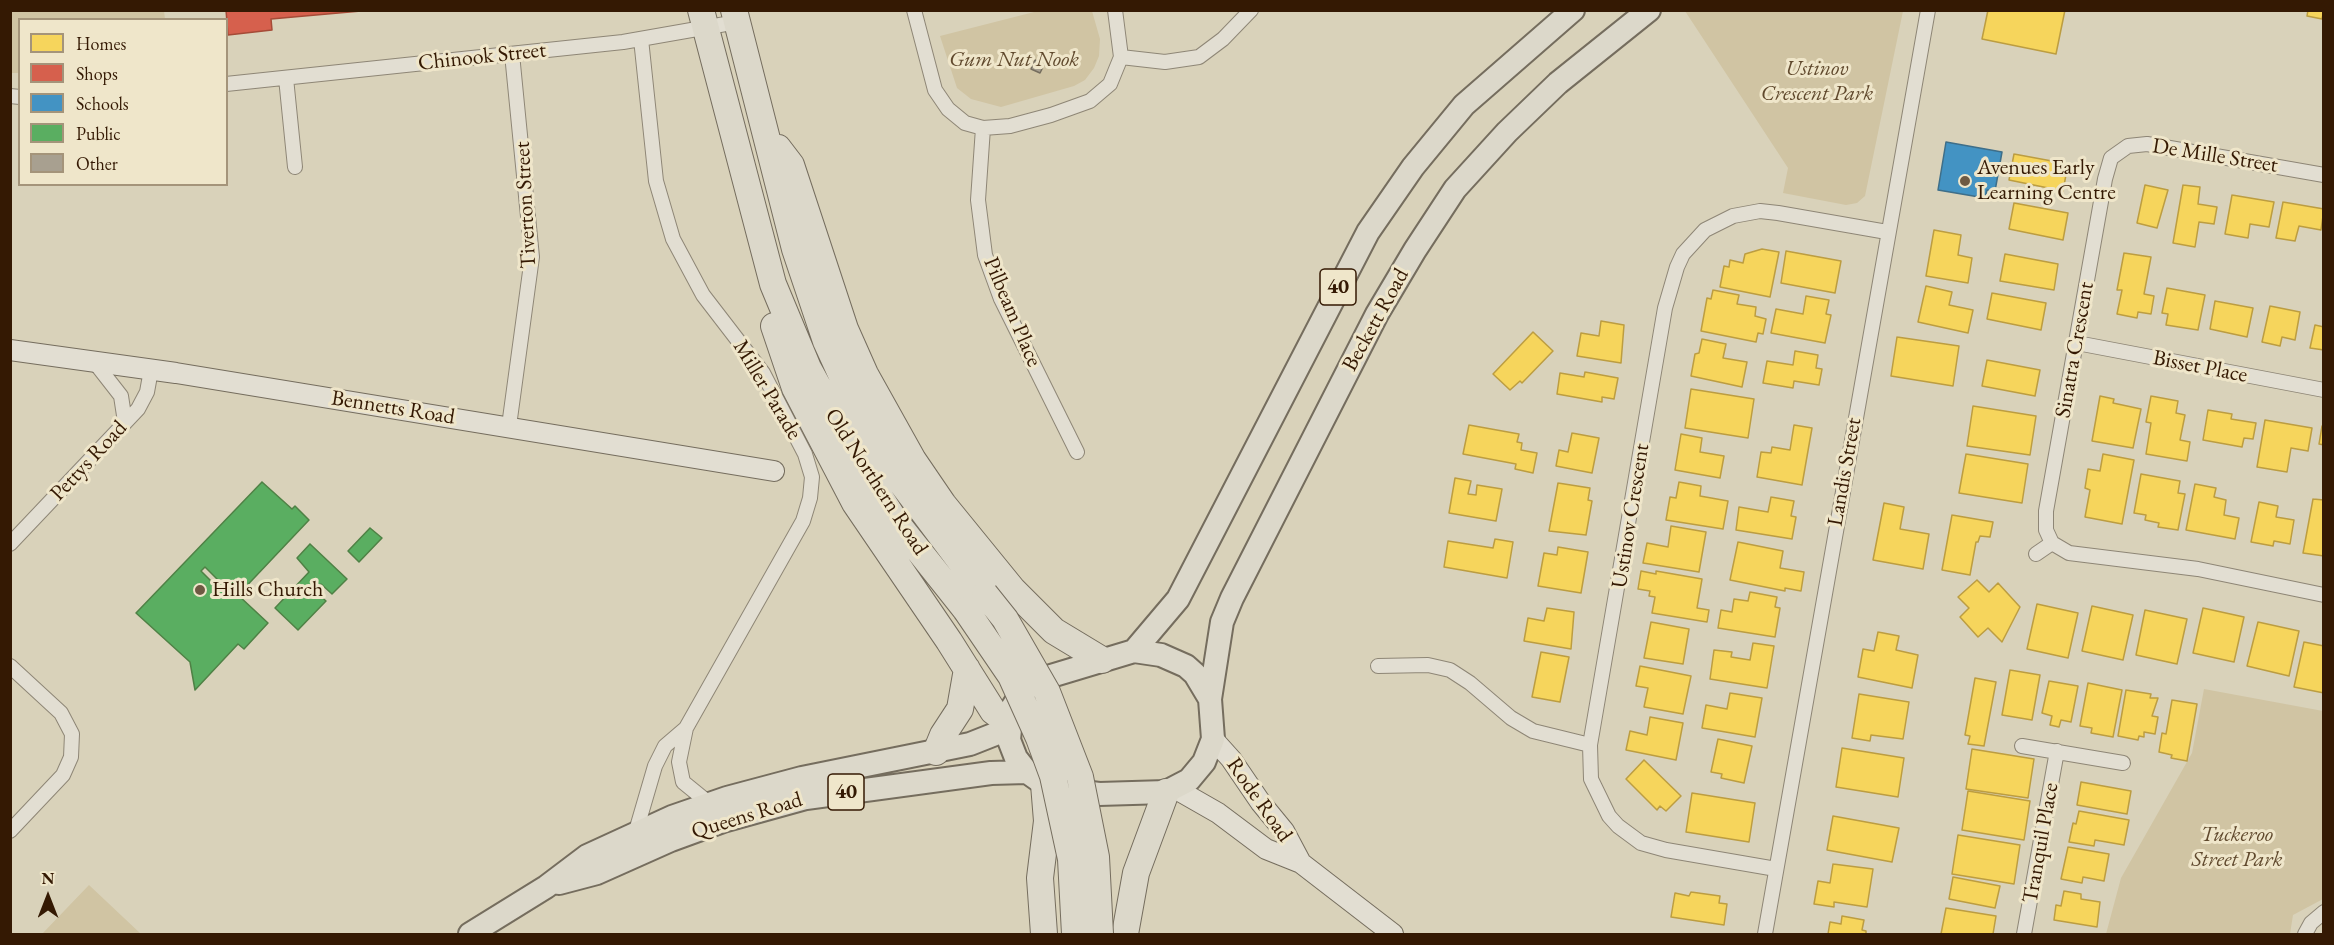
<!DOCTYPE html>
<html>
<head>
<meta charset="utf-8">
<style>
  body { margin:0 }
  #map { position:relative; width:2334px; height:945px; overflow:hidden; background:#d9d2ba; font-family:"EB Garamond",serif }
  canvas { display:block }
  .frame { position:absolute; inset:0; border:12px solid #341903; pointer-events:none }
  .legend { position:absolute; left:18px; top:18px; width:210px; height:168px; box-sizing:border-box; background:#efe6ca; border:2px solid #a4947a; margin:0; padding:8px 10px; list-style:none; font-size:18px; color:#341903 }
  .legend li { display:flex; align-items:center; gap:12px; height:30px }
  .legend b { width:30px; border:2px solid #a4947a }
  .north { position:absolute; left:18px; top:867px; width:60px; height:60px; -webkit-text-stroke:4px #efe6ca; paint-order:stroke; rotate:0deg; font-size:16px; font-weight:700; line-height:24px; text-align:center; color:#341903 }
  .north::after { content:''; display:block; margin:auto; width:21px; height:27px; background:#341903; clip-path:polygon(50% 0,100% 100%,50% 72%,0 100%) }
</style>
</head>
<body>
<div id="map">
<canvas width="2334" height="945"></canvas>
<div class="frame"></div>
<ul class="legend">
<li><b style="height:16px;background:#f6d55c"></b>Homes</li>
<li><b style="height:16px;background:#d6604d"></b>Shops</li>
<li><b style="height:16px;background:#4393c3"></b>Schools</li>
<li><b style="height:16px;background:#5aae61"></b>Public</li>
<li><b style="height:16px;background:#a8a090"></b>Other</li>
</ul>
<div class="north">N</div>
</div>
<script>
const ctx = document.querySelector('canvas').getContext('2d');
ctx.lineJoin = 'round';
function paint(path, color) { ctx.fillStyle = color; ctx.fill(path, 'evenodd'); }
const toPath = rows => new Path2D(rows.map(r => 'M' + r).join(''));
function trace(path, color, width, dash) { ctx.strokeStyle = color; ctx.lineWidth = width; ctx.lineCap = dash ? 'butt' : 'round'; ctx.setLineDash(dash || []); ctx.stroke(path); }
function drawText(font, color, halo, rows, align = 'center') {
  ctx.font = font + ' "EB Garamond",serif'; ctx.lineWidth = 6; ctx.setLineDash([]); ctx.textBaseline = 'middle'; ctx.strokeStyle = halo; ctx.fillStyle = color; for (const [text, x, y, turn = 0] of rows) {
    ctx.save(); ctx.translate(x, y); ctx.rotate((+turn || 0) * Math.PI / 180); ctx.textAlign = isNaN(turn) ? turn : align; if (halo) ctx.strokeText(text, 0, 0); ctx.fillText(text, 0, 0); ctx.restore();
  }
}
paint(toPath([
  [10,11,164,11,165,19,20,20,19,73,11,73],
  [1038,11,1092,11,1100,39,1099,56,1094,68,1085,80,1074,86,1001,107,971,99,957,88,940,36],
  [1685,11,1903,11,1865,196,1857,203,1846,205,1783,193,1788,168],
  [2204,689,2323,711,2323,899,2293,915,2290,934,2106,934,2121,878,2192,753],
  [89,885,141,934,42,934]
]), '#d0c4a3');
const homes = toPath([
  [1988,10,2065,10,2056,54,1982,39,1988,10],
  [2308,10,2324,10,2322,19,2307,16,2308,10],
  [2014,154,2068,164,2063,191,2009,180,2014,154],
  [2145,185,2168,190,2157,228,2137,223,2145,185],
  [2183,185,2200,187,2198,204,2217,207,2214,224,2199,222,2195,247,2173,243,2183,185],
  [2232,195,2274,202,2269,227,2250,224,2248,238,2225,234,2232,195],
  [2283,202,2324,209,2321,230,2299,226,2295,241,2276,238,2283,202],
  [2014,203,2068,213,2063,240,2009,229,2014,203],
  [1934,230,1961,235,1958,255,1972,258,1968,283,1926,276,1934,230],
  [1762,249,1779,252,1770,297,1720,287,1724,266,1729,267,1730,260,1743,263,1745,254,1762,249],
  [1786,251,1841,261,1835,293,1781,283,1786,251],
  [2124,253,2151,257,2144,294,2154,296,2151,314,2138,312,2137,318,2117,314,2122,290,2117,290,2124,253],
  [2005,254,2058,264,2054,290,2000,281,2005,254],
  [1926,286,1952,292,1949,305,1973,310,1968,333,1918,322,1926,286],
  [2167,288,2205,295,2198,330,2166,325,2168,314,2162,313,2167,288],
  [1713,290,1739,295,1737,304,1756,307,1755,316,1766,319,1763,334,1758,333,1756,342,1701,331,1707,298,1711,299,1713,290],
  [1992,293,2046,303,2041,330,1987,319,1992,293],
  [1806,296,1829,300,1826,314,1831,315,1825,343,1771,333,1776,309,1803,314,1806,296],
  [2215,301,2253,308,2247,337,2210,329,2215,301],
  [2270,306,2300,312,2295,340,2282,337,2280,346,2262,342,2270,306],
  [1601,321,1624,325,1621,363,1577,356,1581,333,1599,336,1601,321],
  [2315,325,2324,327,2324,350,2310,348,2315,325],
  [1533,332,1553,351,1522,383,1520,381,1510,390,1493,374,1533,332],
  [1897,337,1959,346,1953,386,1891,376,1897,337],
  [1702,339,1726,344,1723,358,1747,362,1742,387,1691,376,1695,354,1699,353,1702,339],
  [1795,351,1818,355,1816,368,1822,369,1819,385,1794,381,1793,388,1763,383,1767,361,1793,365,1795,351],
  [1987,360,2040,370,2035,396,1982,386,1987,360],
  [1585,372,1618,378,1614,399,1602,397,1602,402,1557,394,1560,373,1584,377,1585,372],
  [1691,389,1754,399,1748,438,1685,428,1691,389],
  [2100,396,2114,399,2113,403,2141,409,2133,448,2092,441,2100,396],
  [2151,396,2178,401,2176,413,2185,415,2180,440,2190,442,2187,461,2146,454,2151,423,2146,422,2151,396],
  [1973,406,2036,416,2030,455,1967,446,1973,406],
  [2208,410,2232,414,2231,419,2256,423,2253,439,2244,438,2242,447,2203,440,2208,410],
  [2265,420,2312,428,2308,451,2291,448,2287,472,2257,467,2265,420],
  [1469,425,1519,434,1517,442,1522,443,1521,450,1537,453,1533,473,1515,469,1516,464,1463,454,1469,425],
  [1794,425,1812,428,1802,485,1757,477,1761,452,1771,453,1772,447,1790,450,1794,425],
  [2322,426,2324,426,2324,445,2319,444,2322,426],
  [1572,433,1599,438,1592,473,1556,466,1559,450,1568,452,1572,433],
  [1681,434,1702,438,1700,452,1724,456,1720,478,1675,470,1681,434],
  [1966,454,2028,464,2022,503,1959,493,1966,454],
  [2103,454,2134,460,2122,524,2085,517,2090,490,2085,488,2088,469,2100,471,2103,454],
  [2141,474,2180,481,2178,493,2185,494,2178,530,2158,527,2159,523,2145,520,2146,515,2134,513,2141,474],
  [1455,478,1471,481,1468,494,1476,495,1477,485,1502,489,1496,521,1449,513,1455,478],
  [1679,482,1701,486,1700,496,1728,501,1723,529,1666,520,1670,497,1676,498,1679,482],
  [1558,483,1590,488,1588,500,1592,501,1586,535,1549,531,1558,483],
  [2195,484,2216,488,2214,497,2226,500,2224,515,2239,518,2235,539,2186,530,2195,484],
  [1771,497,1794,501,1791,516,1796,517,1792,539,1736,530,1739,507,1768,512,1771,497],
  [2313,499,2324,500,2324,556,2303,553,2313,499],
  [2259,502,2278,506,2276,517,2294,520,2290,544,2274,541,2273,546,2251,542,2259,502],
  [1884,503,1904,507,1900,529,1929,534,1923,569,1873,560,1884,503],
  [1952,515,1993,522,1990,537,1980,536,1978,542,1976,542,1970,575,1942,570,1952,515],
  [1671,526,1706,532,1699,572,1643,563,1647,543,1668,547,1671,526],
  [1495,539,1513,542,1507,578,1444,567,1448,541,1493,548,1495,539],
  [1738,542,1783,551,1780,568,1804,572,1801,591,1785,588,1785,591,1730,580,1738,542],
  [1558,547,1588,552,1581,593,1538,586,1544,553,1557,555,1558,547],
  [1641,571,1656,574,1656,571,1702,579,1697,608,1709,610,1707,622,1652,613,1655,597,1649,596,1650,591,1638,589,1641,571],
  [1977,580,1989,592,1998,583,2020,607,2002,642,1988,628,1978,637,1960,617,1969,608,1958,597,1977,580],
  [1750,592,1777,597,1775,607,1780,608,1775,637,1718,628,1721,610,1732,612,1734,599,1748,601,1750,592],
  [2037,604,2078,613,2068,658,2027,649,2037,604],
  [2092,606,2133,615,2123,660,2082,651,2092,606],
  [1547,608,1574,612,1571,649,1524,641,1528,618,1544,621,1547,608],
  [2203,608,2244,617,2234,662,2193,653,2203,608],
  [2145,610,2187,619,2177,664,2136,655,2145,610],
  [1651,622,1689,629,1683,664,1644,658,1651,622],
  [2258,622,2299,631,2289,676,2247,666,2258,622],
  [1878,632,1899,636,1896,650,1918,655,1912,688,1858,677,1863,649,1874,651,1878,632],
  [2304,642,2324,646,2324,693,2294,687,2304,642],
  [1753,643,1774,646,1767,688,1710,679,1714,650,1732,652,1731,657,1750,660,1753,643],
  [1541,652,1569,657,1560,702,1532,697,1541,652],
  [1640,666,1691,676,1683,714,1644,707,1648,688,1636,686,1640,666],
  [2010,670,2040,675,2032,720,2002,715,2010,670],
  [1975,678,1996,682,1984,746,1968,744,1970,736,1965,735,1975,678],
  [2049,681,2078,686,2071,722,2061,720,2059,727,2050,725,2052,716,2042,713,2049,681],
  [2088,683,2122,690,2113,737,2091,733,2092,728,2080,726,2088,683],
  [2126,690,2151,694,2150,698,2158,698,2152,716,2158,717,2155,734,2144,732,2144,737,2139,736,2138,740,2118,736,2126,690],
  [1730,693,1762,698,1755,737,1702,728,1706,705,1727,709,1730,693],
  [1859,694,1909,702,1903,739,1871,735,1870,741,1852,738,1859,694],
  [2172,700,2197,704,2187,761,2171,758,2172,755,2159,752,2162,733,2166,734,2172,700],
  [1650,717,1683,723,1676,760,1626,750,1630,731,1647,735,1650,717],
  [1718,739,1752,746,1744,783,1721,778,1722,774,1711,772,1718,739],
  [1842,748,1904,758,1898,797,1836,787,1842,748],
  [1972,749,2034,759,2028,798,1966,789,1972,749],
  [1644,760,1681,796,1666,811,1660,806,1657,810,1626,779,1644,760],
  [2081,782,2131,791,2127,814,2077,805,2081,782],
  [1968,791,2030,801,2024,840,1962,830,1968,791],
  [1692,793,1755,803,1749,842,1686,832,1692,793],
  [2079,811,2129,820,2124,845,2095,840,2094,846,2069,842,2073,823,2076,824,2079,811],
  [1833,816,1899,828,1892,862,1827,850,1833,816],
  [1958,835,2020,845,2014,884,1952,874,1958,835],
  [2068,847,2109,854,2104,881,2083,877,2082,883,2061,879,2068,847],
  [1833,864,1873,869,1867,907,1834,902,1834,907,1814,904,1818,881,1830,883,1833,864],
  [1953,877,2000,886,1995,908,1949,899,1953,877],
  [2064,891,2081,894,2081,899,2100,902,2097,927,2054,920,2056,905,2061,906,2064,891],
  [1691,892,1720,896,1719,903,1727,904,1724,925,1671,917,1675,893,1689,896,1691,892],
  [1946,908,1996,916,1993,934,1941,934,1946,908],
  [1842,916,1864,920,1862,930,1866,931,1866,934,1828,934,1830,922,1841,924,1842,916]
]);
paint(homes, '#f6d55c');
trace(homes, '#bc9d41', 1.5);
const shops = toPath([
  [226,10,361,10,361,11,271,19,272,30,228,35,226,10]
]);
paint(shops, '#d6604d');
trace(shops, '#a54b37', 1.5);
const schools = toPath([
  [1946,142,2002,152,1995,191,1987,190,1985,198,1938,190,1946,142]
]);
paint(schools, '#4393c3');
trace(schools, '#3e6e89', 1.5);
const public = toPath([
  [262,482,292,509,295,506,309,520,238,595,268,623,244,649,238,644,195,690,190,662,136,613,262,482],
  [205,567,221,583,219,585,216,582,214,584,201,571,205,567],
  [370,528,382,538,359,562,348,551,370,528],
  [310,544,347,579,332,594,321,584,315,591,326,601,298,630,275,608,309,572,297,558,310,544]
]);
paint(public, '#5aae61');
trace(public, '#4f8145', 1.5);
const building = toPath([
  [1035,60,1044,65,1040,73,1031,69,1035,60]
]);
paint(building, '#a8a090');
trace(building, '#756d5e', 1.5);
const street = toPath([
  [914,10,935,90,948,109,965,123,983,128,1010,126,1051,115,1090,101,1110,84,1121,57,1115,10],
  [641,39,656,181,673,239,703,295,763,373,805,454,812,477,810,498,803,521,686,728,679,762,683,782,710,804],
  [1121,57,1165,62,1199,57,1223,39,1251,10],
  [286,78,295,167],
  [226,84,623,42,737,22],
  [10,96,20,97],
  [983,128,978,200,985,255,1001,299,1077,452],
  [2077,343,2324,390],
  [96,364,121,396,125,422],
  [509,426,532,257,512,54],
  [2052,543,2046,530,2046,511,2105,179,2111,158,2128,146,2147,144,2324,175],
  [10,544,138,409,147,392,151,370],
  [2036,554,2052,543,2069,553,2198,569,2324,595],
  [10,666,61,713,72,734,71,757,63,775,10,831],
  [1378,666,1428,665,1450,670,1470,683,1511,718,1533,731,1590,745],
  [2022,746,2123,763],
  [636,831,655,766,665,746,686,728],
  [1776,869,1666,850,1641,843,1618,826,1609,816,1591,779,1590,745,1665,308,1677,267,1683,254,1705,230,1733,216,1760,211,1778,213,1887,232],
  [1765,934,1928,10],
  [2024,934,2057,751],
  [2305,934,2311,923,2324,912]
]);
const secondary = toPath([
  [10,350,176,373,774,471],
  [1213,739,1231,759,1261,803,1284,831,1301,863],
  [1176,789,1218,813,1266,849,1301,863,1393,934]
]);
const primary = toPath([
  [1134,651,1178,599,1368,232,1413,167,1464,105,1573,10],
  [1134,651,1161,655,1186,666,1195,674,1210,699,1213,739,1204,762,1189,780,1166,792,1099,794,1060,789,1044,784,1027,772,1016,758,1009,740,1012,708,1019,697,1036,683,1051,676,1134,651],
  [1210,699,1222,622,1232,598,1377,314,1415,250,1455,189,1507,132,1558,83,1649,10],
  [559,883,597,873,671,840,723,821,806,798,991,773,1027,772],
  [470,934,546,887,587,856,672,817,727,798,802,778,970,744,1008,729]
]);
const highway = toPath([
  [701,10,773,284,808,368,874,488,896,522,966,610],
  [734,10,795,249,826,341,847,387,897,477,985,594],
  [778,148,791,165,845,329,865,374,913,460,943,504,1013,590,1054,631,1102,660],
  [774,326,795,388,855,503,949,641,993,711,1009,723],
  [936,752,943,735,960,709,967,669],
  [1044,784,1047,821,1040,878,1044,934],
  [1125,934,1136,873,1166,792]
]);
trace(street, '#8e8676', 16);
trace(secondary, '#756d5e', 22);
trace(primary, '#756d5e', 26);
trace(highway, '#756d5e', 28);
trace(street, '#e2ded2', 14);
trace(secondary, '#e2ded2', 20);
trace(primary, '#dcd8ca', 22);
trace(highway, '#dcd8ca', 26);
const highwayBridge = toPath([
  [985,594,1005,619,1047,692,1080,777,1096,857,1100,934],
  [966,610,1011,676,1039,738,1053,776,1071,859,1075,934]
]);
trace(highwayBridge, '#756d5e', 28, []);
trace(highwayBridge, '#dcd8ca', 26);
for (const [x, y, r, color] of [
  [1965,181,6,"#6e5a43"],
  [200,590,6,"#6e5a43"]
]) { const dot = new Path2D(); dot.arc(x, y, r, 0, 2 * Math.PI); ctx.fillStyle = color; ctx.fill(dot); trace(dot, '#efe6ca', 2); }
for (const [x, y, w] of [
  [1338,287,36],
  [846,792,36]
]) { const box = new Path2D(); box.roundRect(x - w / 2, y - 18, w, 36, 4.5); ctx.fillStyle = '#efe6ca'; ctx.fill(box); trace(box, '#341903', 1.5); }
drawText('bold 21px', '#341903', null, [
  ["40",1338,287],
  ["40",846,792]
]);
drawText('22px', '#341903', '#efe6ca', [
  ["Chinook Street",482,57,-6],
  ["De Mille Street",2215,156,9],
  ["Tiverton Street",526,205,-93],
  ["Pilbeam Place",1012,312,67],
  ["Beckett Road",1376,320,-61],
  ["Sinatra Crescent",2075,350,-80],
  ["Bisset Place",2200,367,11],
  ["Miller Parade",767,390,59],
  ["Bennetts Road",393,408,9],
  ["Pettys Road",89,461,-47],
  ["Landis Street",1845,472,-80],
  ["Old Northern Road",876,482,57],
  ["Ustinov Crescent",1631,516,-81],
  ["Rode Road",1259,800,55],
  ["Queens Road",747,816,-17],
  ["Tranquil Place",2041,843,-80]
]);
drawText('italic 22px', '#60492d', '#efe6ca', [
  ["Gum Nut Nook",1014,60],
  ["Ustinov",1817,69],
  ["Crescent Park",1817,94],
  ["Tuckeroo",2237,835],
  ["Street Park",2237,860]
]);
drawText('22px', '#341903', '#efe6ca', [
  ["Avenues Early",1977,168],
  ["Learning Centre",1977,193],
  ["Hills Church",212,590]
], 'left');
</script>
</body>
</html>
